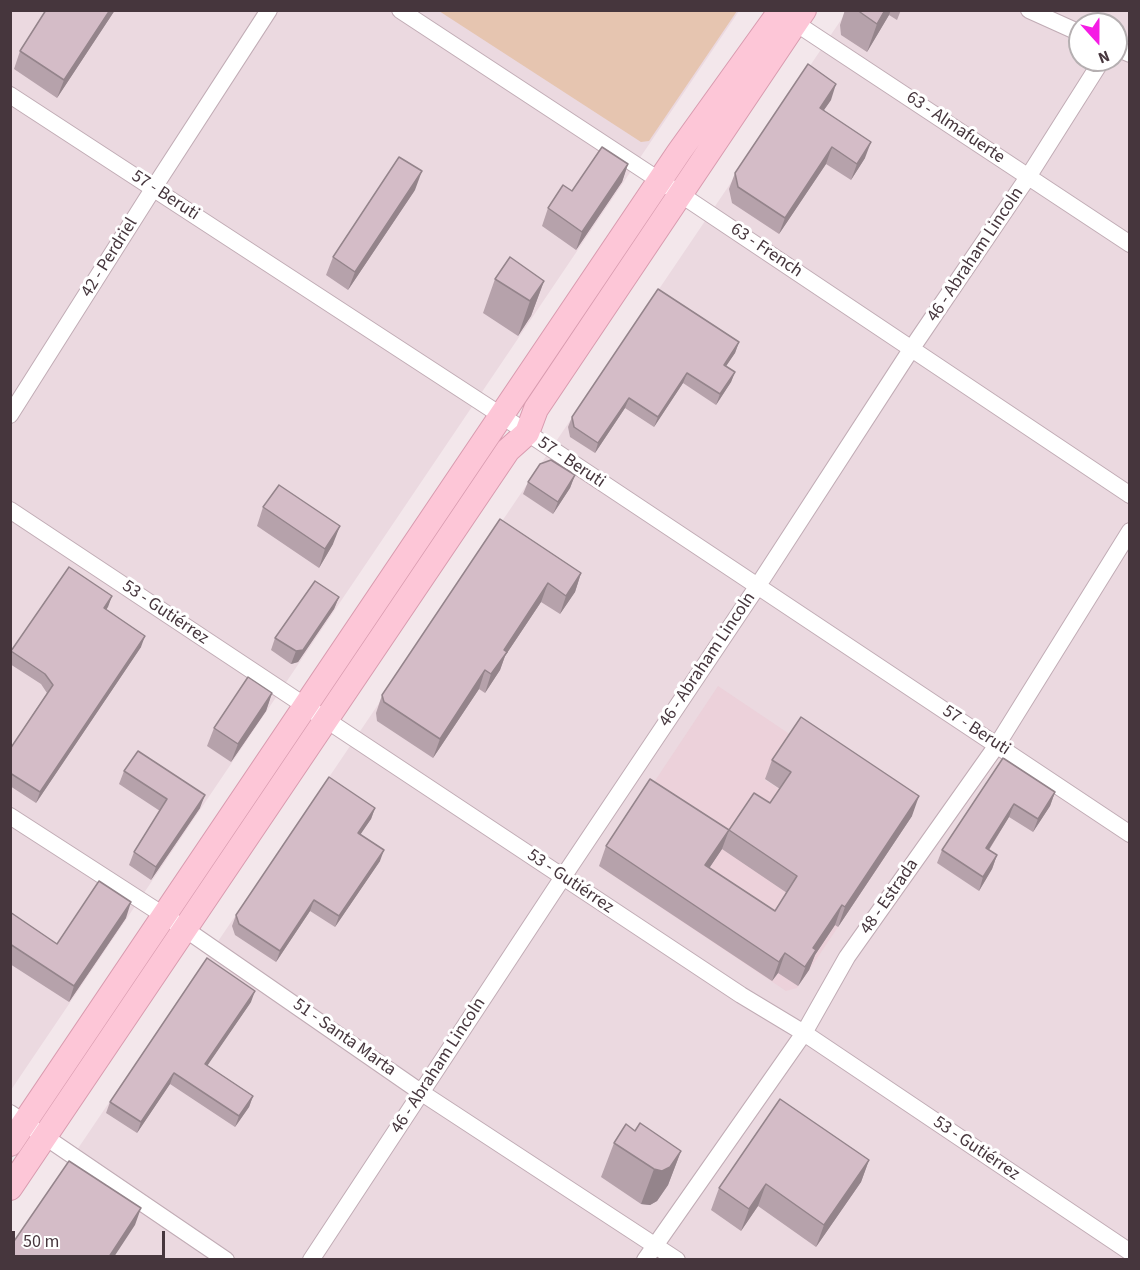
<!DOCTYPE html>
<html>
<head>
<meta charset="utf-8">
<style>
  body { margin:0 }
  #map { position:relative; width:1140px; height:1270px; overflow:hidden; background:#f3e7eb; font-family:"Source Sans 3",sans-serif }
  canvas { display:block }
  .frame { position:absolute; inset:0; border:12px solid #46363d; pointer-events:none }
  .north { position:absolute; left:1068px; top:12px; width:60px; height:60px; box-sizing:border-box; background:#fff; border:2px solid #b5afb1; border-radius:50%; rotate:159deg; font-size:16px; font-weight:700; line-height:24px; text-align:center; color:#46363d }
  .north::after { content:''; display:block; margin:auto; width:21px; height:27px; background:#f51ce4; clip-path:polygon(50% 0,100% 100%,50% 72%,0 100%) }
  .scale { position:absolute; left:12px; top:1231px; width:153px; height:27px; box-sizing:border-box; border:3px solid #46363d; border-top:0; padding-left:8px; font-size:18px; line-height:21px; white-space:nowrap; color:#46363d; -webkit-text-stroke:4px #fff; paint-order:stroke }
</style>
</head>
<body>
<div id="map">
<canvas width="1140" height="1270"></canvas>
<div class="frame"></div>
<div class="north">N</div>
<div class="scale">50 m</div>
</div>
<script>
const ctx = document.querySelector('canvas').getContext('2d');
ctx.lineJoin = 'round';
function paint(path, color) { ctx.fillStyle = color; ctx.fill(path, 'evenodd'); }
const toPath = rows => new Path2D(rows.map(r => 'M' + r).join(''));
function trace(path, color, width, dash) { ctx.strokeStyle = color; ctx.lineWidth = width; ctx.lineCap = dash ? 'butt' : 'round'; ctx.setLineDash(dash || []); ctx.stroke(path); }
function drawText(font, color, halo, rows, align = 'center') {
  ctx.font = font + ' "Source Sans 3",sans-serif'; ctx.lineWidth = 6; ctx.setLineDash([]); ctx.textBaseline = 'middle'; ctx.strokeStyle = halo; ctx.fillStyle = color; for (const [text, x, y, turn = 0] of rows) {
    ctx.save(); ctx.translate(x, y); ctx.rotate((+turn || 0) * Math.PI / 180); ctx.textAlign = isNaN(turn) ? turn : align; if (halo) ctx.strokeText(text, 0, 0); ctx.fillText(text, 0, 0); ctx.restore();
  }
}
paint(toPath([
  [11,11,739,11,11,1090],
  [847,11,1129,11,1129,1259,11,1260,10,1249],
  [1080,24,1116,24,1116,60,1080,60]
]), '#ebd9e0');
paint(toPath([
  [718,686,794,737,765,780,885,857,797,988,786,991,602,868,601,862]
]), '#ecd1da');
paint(toPath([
  [439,11,737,11,649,141,641,142],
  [653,209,657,211,530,400,526,397],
  [493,445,497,448,333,691,329,689],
  [298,735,301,738,193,899,189,896]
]), '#e6c5b0');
const street = toPath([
  [400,10,680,194,1130,495],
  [1029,10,1080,33],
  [788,18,1130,244],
  [1116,48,1130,54],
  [10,95,502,416,1130,834],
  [10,415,153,189,269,10],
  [10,510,741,995,804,1033,1130,1252],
  [10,816,185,929,422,1093,677,1260],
  [10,1113,226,1260],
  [311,1260,563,877,757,587,912,348,1028,177,1102,60],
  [645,1260,804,1033,847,957,997,745,1130,531]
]);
const secondary = toPath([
  [10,1144,679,152,781,10],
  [10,1188,508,450,527,433,536,409,804,10]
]);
trace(street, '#c1acb5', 18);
trace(secondary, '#d89baf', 26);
trace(street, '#fff', 16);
trace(secondary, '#fdc6d7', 24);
paint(toPath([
  [115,10,57,98,14,69,20,51],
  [845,10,901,10,897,20,889,15,867,52,841,35,840,25],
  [831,100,824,110,865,158,851,180,826,164,779,234,732,203,729,189,735,173],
  [628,164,622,182,576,250,542,226,548,208,572,191],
  [415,190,348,290,326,275,333,257],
  [495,279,544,281,531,316,518,336,483,313],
  [739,342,735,353,726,366,735,372,731,382,716,405,683,383,654,427,625,408,595,453,570,437,568,427,572,417],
  [575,475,570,488,553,514,523,494,528,482],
  [263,507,333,544,319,568,257,526],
  [500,519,581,573,575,592,560,614,541,602,505,656,500,670,485,693,479,689,433,758,377,721,376,713,382,695],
  [112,596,106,610,141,647,36,803,10,786,10,749,47,693,41,684,10,664,11,651],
  [339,597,334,609,298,662,291,664,271,650,275,638],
  [272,693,266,711,231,762,207,746,214,728],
  [1003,758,1055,792,1050,806,1033,832,1009,817,989,850,997,855,992,869,979,891,937,863,942,850],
  [772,760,912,816,838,927,835,925,815,955,809,970,798,986,778,973,772,981,599,866,606,846,729,830,770,803,780,789,765,779],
  [722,849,787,893,775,911,709,868],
  [124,771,200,808,151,880,129,865,134,852,160,811,119,784],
  [375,808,371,819,360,834,380,861,335,927,310,911,276,962,235,935,232,926,236,915],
  [10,912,57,944,126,918,69,1002,10,964],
  [251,1002,207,1065,253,1096,249,1107,235,1127,170,1084,137,1133,106,1113,110,1102],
  [635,1131,681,1151,668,1185,657,1201,650,1205,641,1204,601,1177,614,1143],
  [869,1160,861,1182,816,1247,758,1206,741,1231,711,1210,719,1188]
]), '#b6a2ab');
paint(toPath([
  [110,10,115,10,57,98,64,80],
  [885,10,891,10,889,15,867,52,877,24],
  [836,84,831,100,814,124,820,108],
  [871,142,865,158,851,180,857,164],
  [832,147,826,164,779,234,785,218],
  [628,164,622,182,576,250,582,232],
  [422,171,415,190,348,290,355,272],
  [544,281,531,316,518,336,530,301],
  [739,342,735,353,720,375,724,365],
  [735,372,731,382,716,405,720,394],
  [687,373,683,383,654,427,658,417],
  [629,398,625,408,595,453,598,443],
  [575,475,570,488,553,514,558,502],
  [340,526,333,544,319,568,325,549],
  [581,573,575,592,560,614,566,596],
  [548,583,541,602,505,656,500,670,485,693,491,674,504,650],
  [112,596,108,607,100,619,104,608],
  [339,597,334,609,298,662,291,664,296,651],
  [145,636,141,647,36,803,40,792],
  [485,670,479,689,433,758,440,739],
  [272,693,266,711,231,762,238,744],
  [1055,792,1050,806,1033,832,1038,819],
  [205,795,200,808,151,880,156,867],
  [919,796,912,816,838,927,845,907],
  [1014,804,1009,817,981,862,986,848],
  [375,808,371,819,354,844,358,833],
  [729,830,722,849,698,885,705,865],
  [384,850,380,861,335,927,339,916],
  [997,855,992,869,979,891,983,877],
  [314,900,310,911,276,962,280,951],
  [131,902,126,918,69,1002,74,986],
  [842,905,835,925,815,955,809,970,798,986,813,948],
  [785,953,778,973,772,981,779,962],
  [255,991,251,1002,201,1075,205,1064],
  [174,1073,170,1084,137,1133,141,1122],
  [253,1096,249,1107,235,1127,239,1116],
  [681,1151,668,1185,657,1201,650,1205,641,1204,654,1169],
  [869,1160,861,1182,816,1247,824,1225],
  [766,1184,758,1206,741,1231,749,1209],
  [141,1208,135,1225,112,1260,107,1260]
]), '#94848b');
const building = toPath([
  [46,10,110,10,64,80,20,51,46,10],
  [857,10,885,10,877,24,857,10],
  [808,64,836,84,820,108,871,142,857,164,832,147,785,218,738,187,735,173,808,64],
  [602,147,628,164,582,232,548,208,563,185,572,191,602,147],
  [399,157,422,171,355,272,333,257,399,157],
  [510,257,544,281,530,301,495,279,510,257],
  [658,289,739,342,724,365,735,372,720,394,687,373,658,417,629,398,598,443,574,427,572,417,658,289],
  [551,460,575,475,558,502,528,482,540,464,551,460],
  [279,485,340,526,325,549,263,507,279,485],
  [500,519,581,573,566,596,548,583,504,650,507,652,491,674,485,670,440,739,384,702,382,695,500,519],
  [69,567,112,596,104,608,145,636,40,792,10,773,10,749,53,685,45,674,11,651,69,567],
  [315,581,339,597,303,650,296,651,275,638,315,581],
  [248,677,272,693,238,744,214,728,248,677],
  [801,717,919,796,845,907,842,905,813,948,816,950,805,967,785,953,779,962,606,846,650,779,729,830,754,793,770,803,791,772,772,760,801,717],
  [729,830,797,876,775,911,705,865,729,830],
  [138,751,205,795,156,867,134,852,167,799,124,771,138,751],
  [1003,758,1055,792,1038,819,1014,804,986,848,997,855,983,877,942,850,1003,758],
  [329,777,375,808,358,833,384,850,339,916,314,900,280,951,239,924,236,915,329,777],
  [99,881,131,902,74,986,10,944,10,912,57,944,99,881],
  [207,958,255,991,205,1064,253,1096,239,1116,174,1073,141,1122,110,1102,207,958],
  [780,1099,869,1160,824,1225,766,1184,749,1209,719,1188,780,1099],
  [640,1123,681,1151,670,1167,662,1171,654,1169,614,1143,626,1124,635,1131,640,1123],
  [69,1161,141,1208,107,1260,10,1260,10,1247,69,1161]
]);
paint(building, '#d4bcc7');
trace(building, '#94848b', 1.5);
drawText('18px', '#46363d', '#fff', [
  ["63 - Almafuerte",955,128,34],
  ["57 - Beruti",165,196,33],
  ["63 - French",766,251,34],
  ["46 - Abraham Lincoln",976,255,-56],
  ["42 - Perdriel",110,258,-58],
  ["57 - Beruti",571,463,34],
  ["53 - Gutiérrez",165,613,34],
  ["46 - Abraham Lincoln",708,660,-56],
  ["57 - Beruti",976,731,33],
  ["53 - Gutiérrez",570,882,34],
  ["48 - Estrada",890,897,-55],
  ["51 - Santa Marta",344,1038,35],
  ["46 - Abraham Lincoln",439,1066,-57],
  ["53 - Gutiérrez",976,1149,34]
]);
</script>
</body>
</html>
